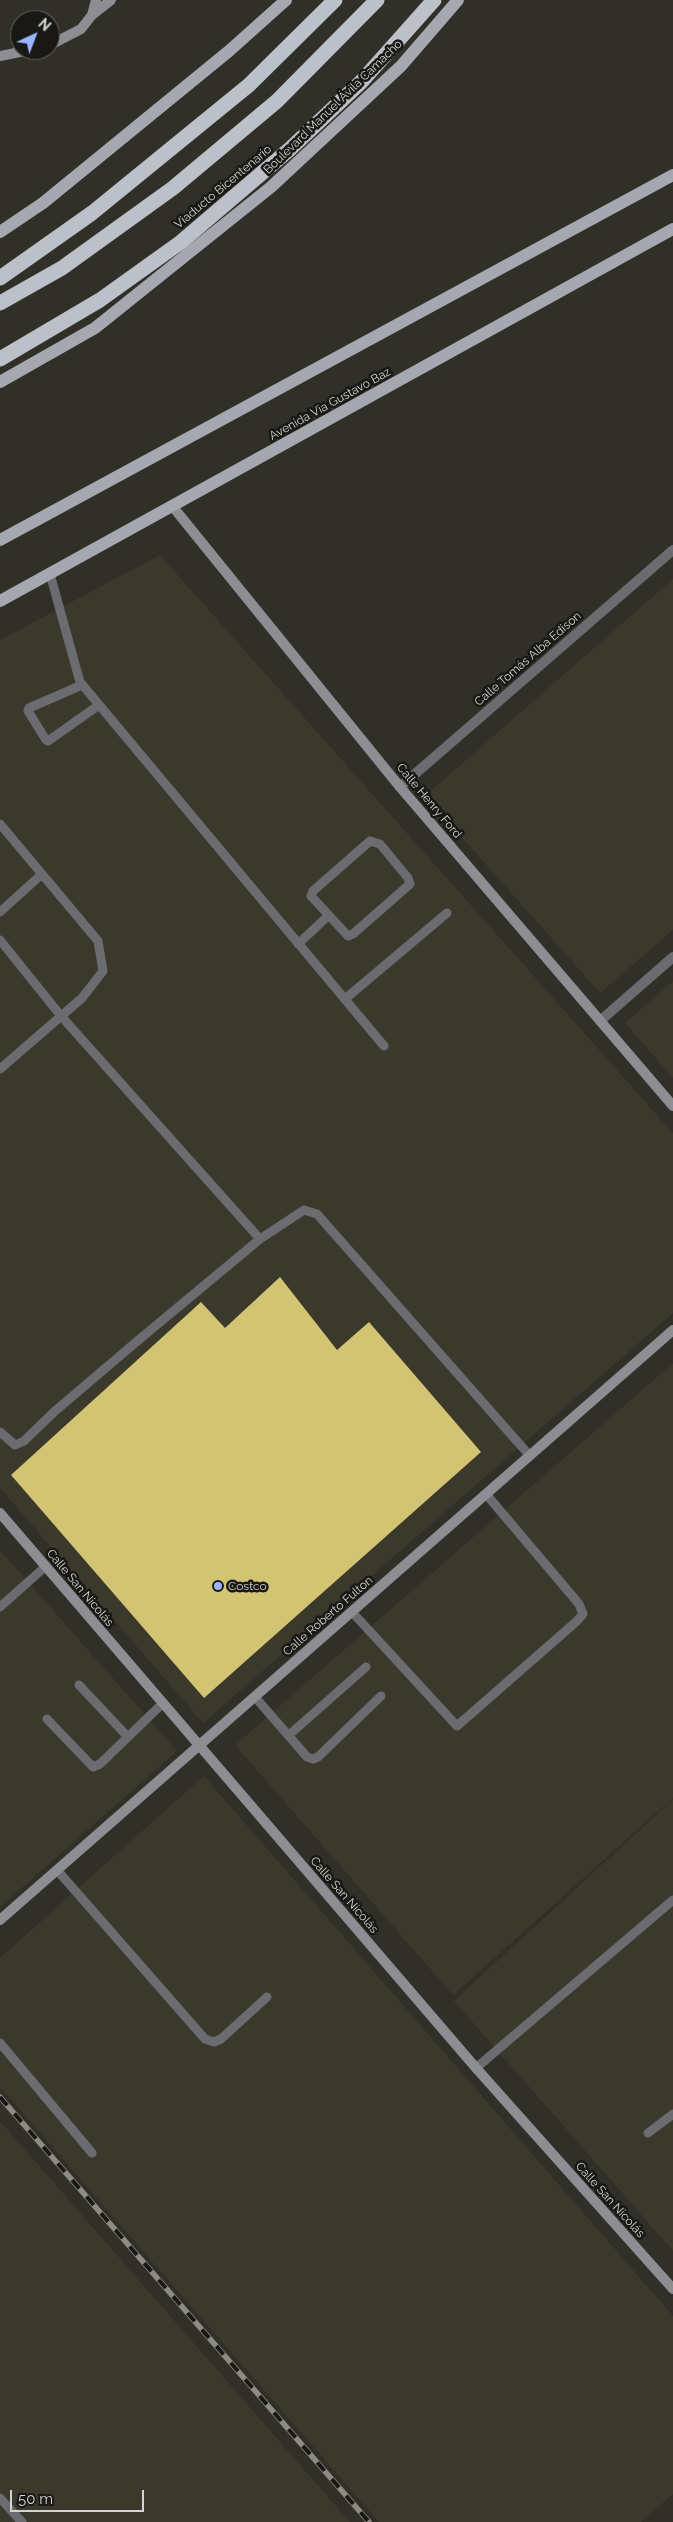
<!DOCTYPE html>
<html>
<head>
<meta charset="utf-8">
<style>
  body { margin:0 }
  #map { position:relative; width:673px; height:2522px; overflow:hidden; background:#313028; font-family:Raleway,sans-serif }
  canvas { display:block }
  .north { position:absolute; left:10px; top:10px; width:50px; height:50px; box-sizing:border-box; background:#191815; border:1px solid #64635f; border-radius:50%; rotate:43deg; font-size:14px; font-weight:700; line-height:20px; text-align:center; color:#d4d3cf }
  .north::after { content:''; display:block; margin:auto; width:18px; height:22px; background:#9bb5fd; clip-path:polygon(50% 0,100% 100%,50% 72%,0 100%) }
  .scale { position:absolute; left:10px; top:2490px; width:134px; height:22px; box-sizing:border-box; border:2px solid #d4d3cf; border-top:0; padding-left:6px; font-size:15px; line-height:18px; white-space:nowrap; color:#d4d3cf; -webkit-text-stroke:4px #191815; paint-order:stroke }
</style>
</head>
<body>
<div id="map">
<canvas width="673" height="2522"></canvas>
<div class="north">N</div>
<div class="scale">50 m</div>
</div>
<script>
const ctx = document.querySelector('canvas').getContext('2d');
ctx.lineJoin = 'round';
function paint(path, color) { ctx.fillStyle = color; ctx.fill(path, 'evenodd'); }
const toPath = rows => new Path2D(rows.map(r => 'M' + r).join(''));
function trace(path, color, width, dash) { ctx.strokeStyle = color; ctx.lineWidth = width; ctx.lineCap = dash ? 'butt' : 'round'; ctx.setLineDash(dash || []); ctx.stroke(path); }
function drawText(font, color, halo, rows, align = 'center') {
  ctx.font = font + ' Raleway,sans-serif'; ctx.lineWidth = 5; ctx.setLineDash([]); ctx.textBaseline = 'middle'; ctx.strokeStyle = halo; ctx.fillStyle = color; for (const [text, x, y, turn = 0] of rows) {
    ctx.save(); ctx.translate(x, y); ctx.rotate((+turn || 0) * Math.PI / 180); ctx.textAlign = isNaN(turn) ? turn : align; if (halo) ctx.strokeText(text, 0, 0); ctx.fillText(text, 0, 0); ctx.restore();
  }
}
paint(toPath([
  [160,555,673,1133,673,1313,203,1723,0,1488,0,640],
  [673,579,673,930,600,993,425,796],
  [673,981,673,1078,625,1023],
  [673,1363,673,1798,453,1995,235,1745],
  [0,1550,177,1751,0,1907],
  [204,1776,673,2316,673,2494,641,2522,379,2522,0,2087,0,1958],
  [673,1799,673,2251,454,2001],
  [0,2121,350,2522,0,2522]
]), '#3b392b');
paint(toPath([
  [280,1277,337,1350,369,1322,481,1452,204,1698,11,1475,201,1302,225,1328]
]), '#d3c473');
trace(toPath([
  [50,574,80,682,384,1046],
  [82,685,29,708,28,711,46,740,48,741,99,705],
  [0,824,98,941,103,971,82,998,0,1069],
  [370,841,380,844,408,878,410,884,353,934,348,936,311,896,313,891,370,841],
  [0,912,42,874],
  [0,940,61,1016,260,1239,135,1343,54,1412,24,1441,15,1445,0,1432],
  [298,944,328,916],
  [345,999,447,913],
  [260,1239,304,1210,317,1214,530,1456],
  [0,1607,46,1566],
  [352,1612,457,1726,577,1621,583,1614,579,1604,486,1494],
  [79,1685,128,1737],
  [255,1697,307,1757,313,1759,318,1757,381,1696],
  [47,1719,93,1767,100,1764,162,1704],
  [289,1735,366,1667],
  [57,1870,205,2039,214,2042,221,2039,267,1997],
  [0,2043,92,2153],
  [476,2068,673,1900],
  [648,2133,673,2114],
  [0,2498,22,2522]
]), '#6b6c70', 9);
trace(toPath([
  [400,787,673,550],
  [600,1021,673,957]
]), '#6b6c70', 10);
trace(toPath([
  [92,15,111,0],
  [50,45,81,29,92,15,96,0],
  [0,56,30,50],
  [173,507,400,787,673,1106],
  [0,1513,476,2068,673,2289],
  [0,1920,673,1330]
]), '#8c8e94', 10);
trace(toPath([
  [0,232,43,203,229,51,286,0],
  [0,382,95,328,271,187,401,66,458,0],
  [0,540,673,175],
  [0,601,673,229]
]), '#a5a8b0', 12);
trace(toPath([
  [0,278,92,213,249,85,335,0],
  [0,303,62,268,173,188,277,101,377,0],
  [0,359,100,300,181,242,290,149,361,82,434,0]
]), '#bcc0c9', 15);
const rail = toPath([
  [0,2097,369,2522]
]);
trace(rail, '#8c8b85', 5.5);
trace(rail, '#191815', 4, [11]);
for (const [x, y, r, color] of [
  [218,1586,5,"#9bb5fd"]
]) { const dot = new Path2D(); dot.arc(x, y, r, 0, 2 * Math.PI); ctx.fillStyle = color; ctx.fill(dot); trace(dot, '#191815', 2); }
drawText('12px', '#d4d3cf', '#191815', [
  ["Boulevard Manuel Ávila Camacho",333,107,-44],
  ["Viaducto Bicentenario",223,187,-40],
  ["Avenida Via Gustavo Baz",330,404,-29],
  ["Calle Tomás Alba Edison",528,659,-41],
  ["Calle Henry Ford",429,801,50],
  ["Calle San Nicolás",80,1588,50],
  ["Calle Roberto Fulton",328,1616,-41],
  ["Calle San Nicolás",344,1895,49],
  ["Calle San Nicolás",610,2200,48]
]);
drawText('12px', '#d4d3cf', '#191815', [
  ["Costco",228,1586]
], 'left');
</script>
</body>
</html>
